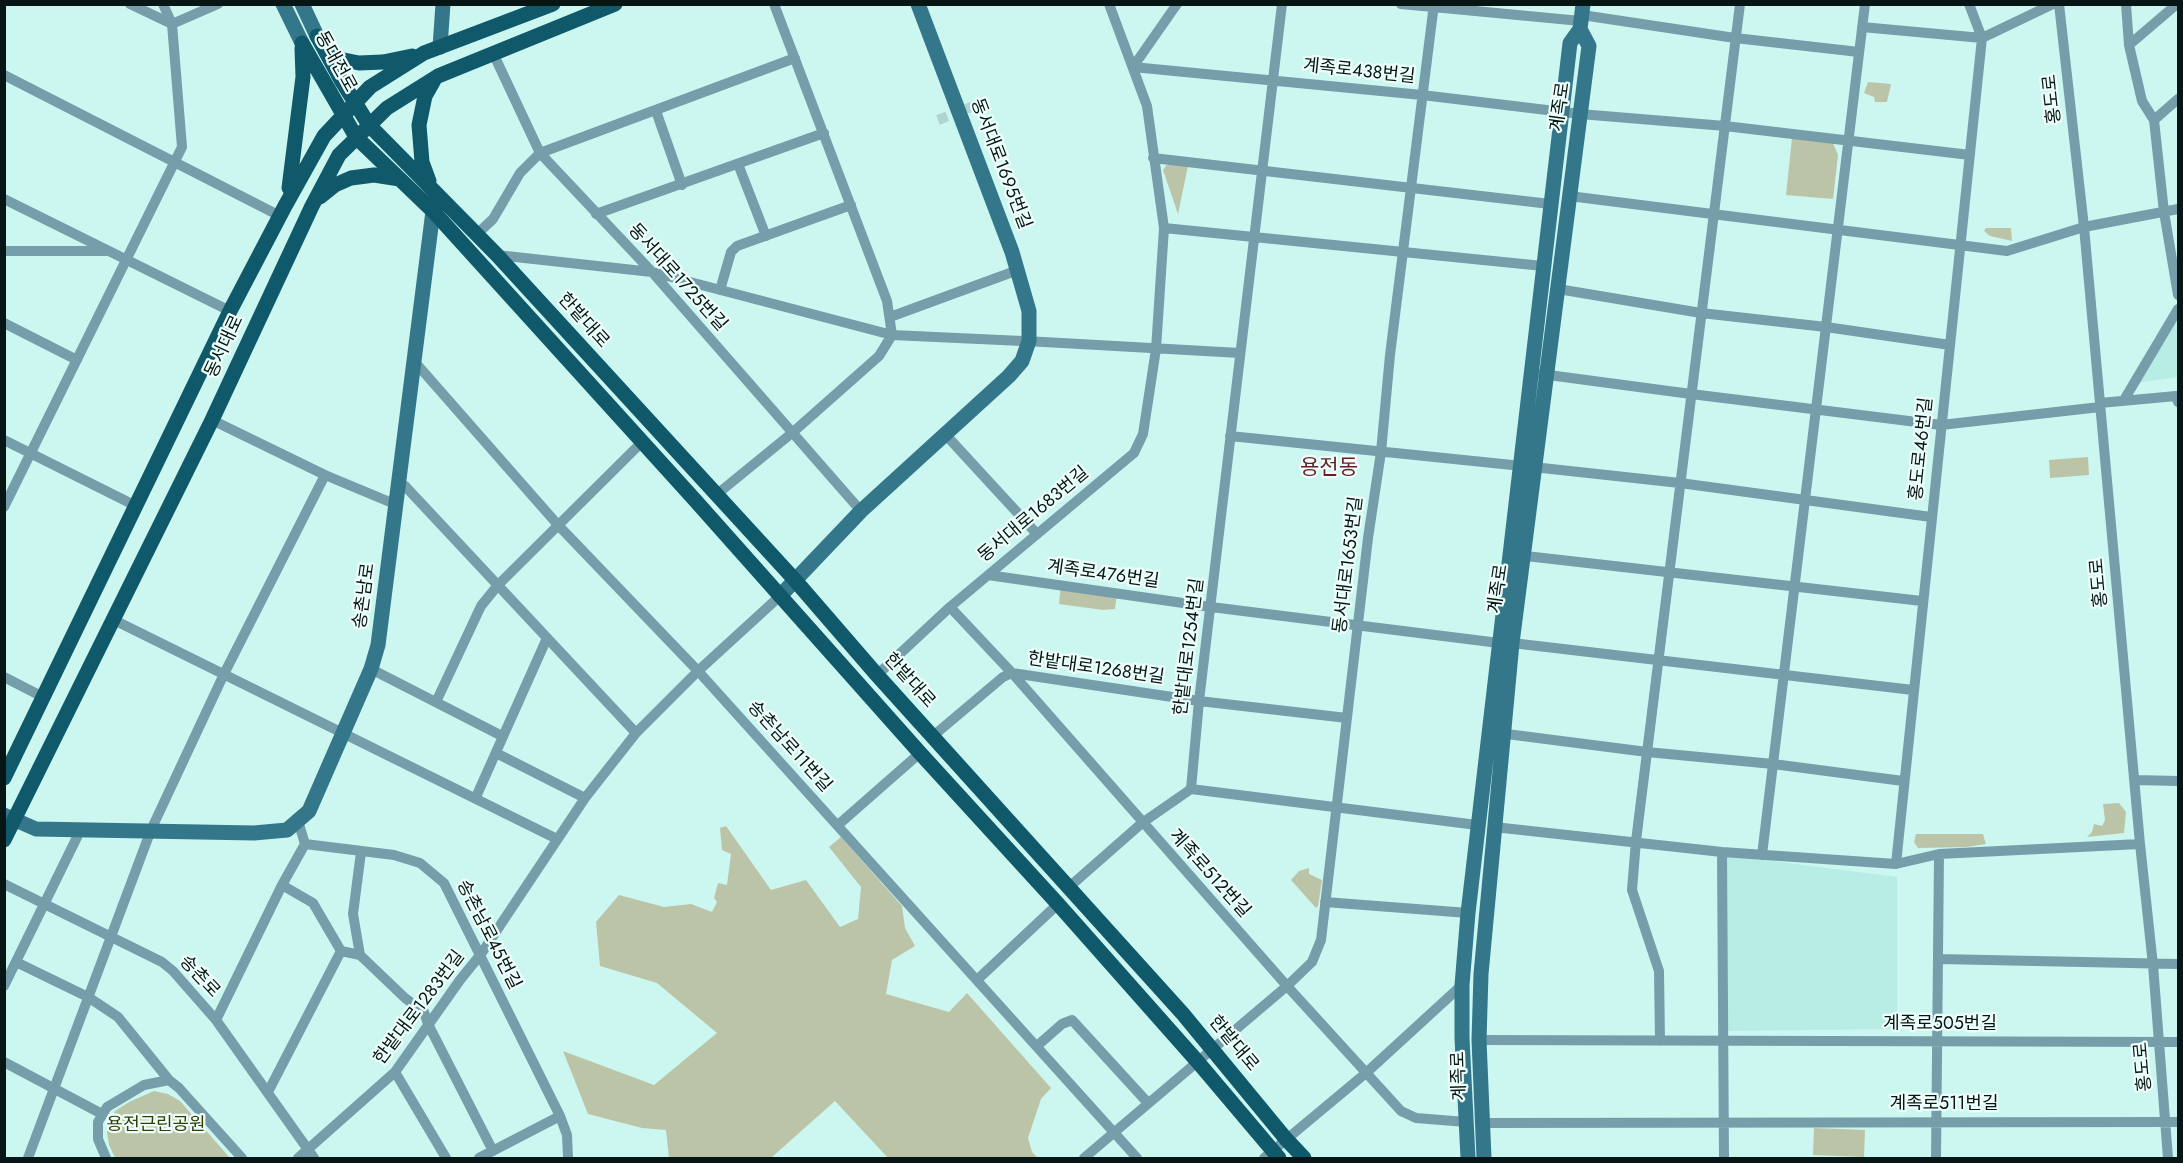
<!DOCTYPE html>
<html>
<head>
<meta charset="utf-8">
<style>
  body { margin:0 }
  #map { position:relative; width:2183px; height:1163px; overflow:hidden; background:#ccf7f1; font-family:Jost,sans-serif }
  canvas { display:block }
  .frame { position:absolute; inset:0; border:6px solid #071615; pointer-events:none }
</style>
</head>
<body>
<div id="map">
<canvas width="2183" height="1163"></canvas>
<div class="frame"></div>
</div>
<script>
const ctx = document.querySelector('canvas').getContext('2d');
ctx.lineJoin = 'round';
function paint(path, color) { ctx.fillStyle = color; ctx.fill(path, 'evenodd'); }
const toPath = rows => new Path2D(rows.map(r => 'M' + r).join(''));
function trace(path, color, width, dash) { ctx.strokeStyle = color; ctx.lineWidth = width; ctx.lineCap = dash ? 'butt' : 'round'; ctx.setLineDash(dash || []); ctx.stroke(path); }
function drawText(font, color, halo, rows, align = 'center') {
  ctx.font = font + ' Jost,"Noto Sans KR",sans-serif'; ctx.lineWidth = 4.5; ctx.setLineDash([]); ctx.textBaseline = 'middle'; ctx.strokeStyle = halo; ctx.fillStyle = color; for (const [text, x, y, turn = 0] of rows) {
    ctx.save(); ctx.translate(x, y); ctx.rotate((+turn || 0) * Math.PI / 180); ctx.textAlign = isNaN(turn) ? turn : align; if (halo) ctx.strokeText(text, 0, 0); ctx.fillText(text, 0, 0); ctx.restore();
  }
}
paint(toPath([
  [2178,314,2178,377,2136,383],
  [1726,855,1897,877,1897,1029,1727,1031]
]), '#b8ede6');
paint(toPath([
  [1868,82,1891,84,1887,102,1875,102,1874,97,1864,93],
  [1792,138,1833,143,1838,155,1833,199,1786,195],
  [1169,162,1188,166,1178,214,1163,170],
  [1986,228,2011,228,2012,241,1990,236,1984,231],
  [2088,457,2089,475,2050,478,2049,460],
  [1061,584,1117,593,1115,609,1103,610,1059,604],
  [2119,803,2126,812,2124,833,2087,837,2092,832,2094,824,2102,826,2105,820,2103,804],
  [726,826,771,890,806,880,840,927,858,919,861,887,829,847,841,837,902,906,905,928,915,946,892,960,886,994,949,1012,967,993,1051,1088,1041,1099,1028,1138,1032,1152,1038,1158,888,1158,835,1101,771,1158,669,1158,666,1130,642,1128,588,1114,563,1051,654,1085,717,1033,657,983,600,966,596,922,619,895,664,907,691,904,712,912,717,902,714,898,718,883,727,885,731,854,722,850,720,828],
  [1916,834,1983,834,1986,844,1967,847,1918,848,1914,842],
  [1309,868,1309,874,1322,880,1318,906,1316,908,1291,880,1299,871],
  [154,1091,168,1094,180,1101,230,1158,115,1158,109,1145,107,1132,115,1111,129,1102],
  [1814,1128,1865,1130,1864,1157,1813,1155]
]), '#bcc4a8');
trace(toPath([
  [938,120,979,104]
]), '#aed5d0', 10, [10, 5]);
trace(toPath([
  [130,4,172,24,218,4],
  [774,4,887,301,892,335],
  [1177,4,1133,67,1422,95,1580,114,1725,126,1970,155],
  [1401,4,1581,21],
  [2059,4,2084,227,2140,844,2153,965,2168,1158],
  [2126,4,2129,45,2142,101,2154,120,2164,212,2178,295],
  [1582,15,1735,38,1859,52],
  [1862,27,1982,38,2053,4],
  [2129,45,2177,4],
  [493,53,540,153,652,272,861,511],
  [4,75,280,216],
  [656,111,682,185],
  [2154,120,2178,99],
  [1153,158,1550,204],
  [738,164,766,236],
  [1569,196,2007,251,2084,227,2178,209],
  [4,199,230,311],
  [596,214,824,133],
  [1164,228,1543,266],
  [477,234,493,219,520,173,540,153,795,58],
  [4,251,106,251],
  [497,255,652,272,892,335,1044,342,1240,353],
  [1558,289,1701,313,1826,327,1950,345],
  [720,290,731,252,737,246,851,205],
  [890,317,1018,270],
  [4,323,77,360],
  [414,361,558,525,698,671,1137,1158],
  [1541,374,1691,394,1941,425,2100,407],
  [2124,400,2178,309],
  [2100,403,2176,396,2178,402],
  [212,420,325,475,397,505],
  [945,434,1037,534],
  [1230,436,1522,466],
  [4,440,136,506],
  [1533,467,1680,483,1931,517],
  [400,484,405,486,636,733],
  [716,495,792,433,879,356,892,335],
  [4,507,182,147,172,24,163,4],
  [1517,555,1922,601],
  [988,575,1211,607,1499,643],
  [950,607,1012,673,1287,986,1401,1111,1416,1118,1466,1122],
  [114,620,557,839],
  [1512,643,1913,690],
  [371,669,502,736],
  [877,675,950,607,1134,453,1143,434,1156,349,1164,228,1147,106,1109,4],
  [4,677,43,697],
  [436,702,481,606,498,585,642,442],
  [1499,733,1647,752,1773,764,1903,781],
  [933,736,1003,677,1012,673,1199,701,1347,718],
  [496,753,585,798],
  [2134,780,2178,781],
  [1191,789,1477,825],
  [476,797,547,638],
  [298,821,305,844,394,855,420,863,444,883,560,1116,567,1135,568,1158],
  [838,825,920,753],
  [1494,827,1722,852,1896,864,1939,854,2140,844],
  [1722,852,1724,1158],
  [1762,855,1865,4],
  [1896,864,1982,38,1969,4],
  [4,884,162,962,173,971,216,1020,314,1158],
  [282,885,313,903,341,951],
  [1068,888,1142,823,1191,789,1199,701,1282,4],
  [1325,902,1468,913],
  [341,951,360,955,405,998,424,1012,428,1024,493,1151],
  [360,955,353,914,361,852],
  [1939,959,2178,964],
  [16,962,88,997,118,1017,169,1080],
  [977,980,1058,904],
  [4,986,81,829],
  [216,1020,282,885,305,844],
  [1479,1040,2178,1042],
  [1660,1041,1659,971,1632,890,1636,841,1740,4],
  [1037,1046,1062,1024,1072,1020,1148,1103],
  [4,1062,102,1114],
  [395,1072,446,1158],
  [268,1092,341,951],
  [1481,1123,2178,1122],
  [28,1158,151,830,224,674,325,475],
  [106,1158,98,1139,98,1122,107,1107,144,1085,169,1080,179,1088,242,1158],
  [298,1158,395,1072,460,980,481,954,585,798,636,733,698,671,780,596],
  [479,1158,560,1116],
  [1084,1158,1287,986,1312,962,1321,940,1368,538,1381,452,1390,355,1434,4],
  [1264,1158,1366,1073,1462,985],
  [1936,1158,1939,854]
]), '#759eaa', 10);
trace(toPath([
  [283,4,302,43],
  [302,4,317,36],
  [440,47,443,4],
  [780,596,861,511,1009,376,1022,361,1029,341,1029,311,1012,252,918,4],
  [4,815,36,829,254,833,287,830,309,811,371,669,378,645,433,211],
  [1468,1158,1462,1038,1462,985,1468,913,1570,43,1580,29,1583,4],
  [1484,1158,1479,1040,1481,974,1512,643,1589,46,1580,29]
]), '#35778a', 15);
trace(toPath([
  [317,36,341,80,369,125,497,255,794,579,877,675,1183,1014,1286,1139,1304,1158],
  [302,43,356,137,433,211,694,499,920,753,1058,904,1197,1061,1279,1158],
  [328,48,339,59,359,63,383,62,412,56],
  [429,181,422,162,419,125,425,96,434,80],
  [289,188,303,77,302,48],
  [320,197,335,185,351,178,374,175,400,179],
  [4,778,230,311,285,206,324,136,370,87,424,53,553,4],
  [4,840,212,420,312,206,339,155,387,108,438,76,615,4]
]), '#10596b', 15);
drawText('18px', '#071615', '#edfefb', [
  ["동대전로",335,62,61],
  ["계족로438번길",1359,72,6],
  ["홍도로",2053,99,-96],
  ["계족로",1561,107,-82],
  ["동서대로1695번길",1000,164,69],
  ["동서대로1725번길",677,278,48],
  ["한밭대로",583,321,48],
  ["동서대로",225,347,-65],
  ["홍도로46번길",1922,449,-84],
  ["동서대로1683번길",1034,515,-40],
  ["동서대로1653번길",1349,565,-83],
  ["계족로476번길",1103,575,8],
  ["홍도로",2100,583,-95],
  ["계족로",1499,589,-82],
  ["송촌남로",365,596,-82],
  ["한밭대로1254번길",1190,647,-83],
  ["한밭대로1268번길",1096,669,8],
  ["한밭대로",909,681,48],
  ["송촌남로11번길",789,747,48],
  ["계족로512번길",1209,874,48],
  ["송촌남로45번길",488,935,63],
  ["송촌로",199,977,47],
  ["한밭대로1283번길",420,1008,-53],
  ["계족로505번길",1940,1025],
  ["한밭대로",1233,1044,50],
  ["홍도로",2144,1067,-95],
  ["계족로",1460,1076,-92],
  ["계족로511번길",1944,1105]
]);
drawText('18px', '#333d04', '#edfefb', [
  ["용전근린공원",156,1126]
]);
drawText('21px', '#662125', '#edfefb', [
  ["용전동",1329,469]
]);
</script>
</body>
</html>
